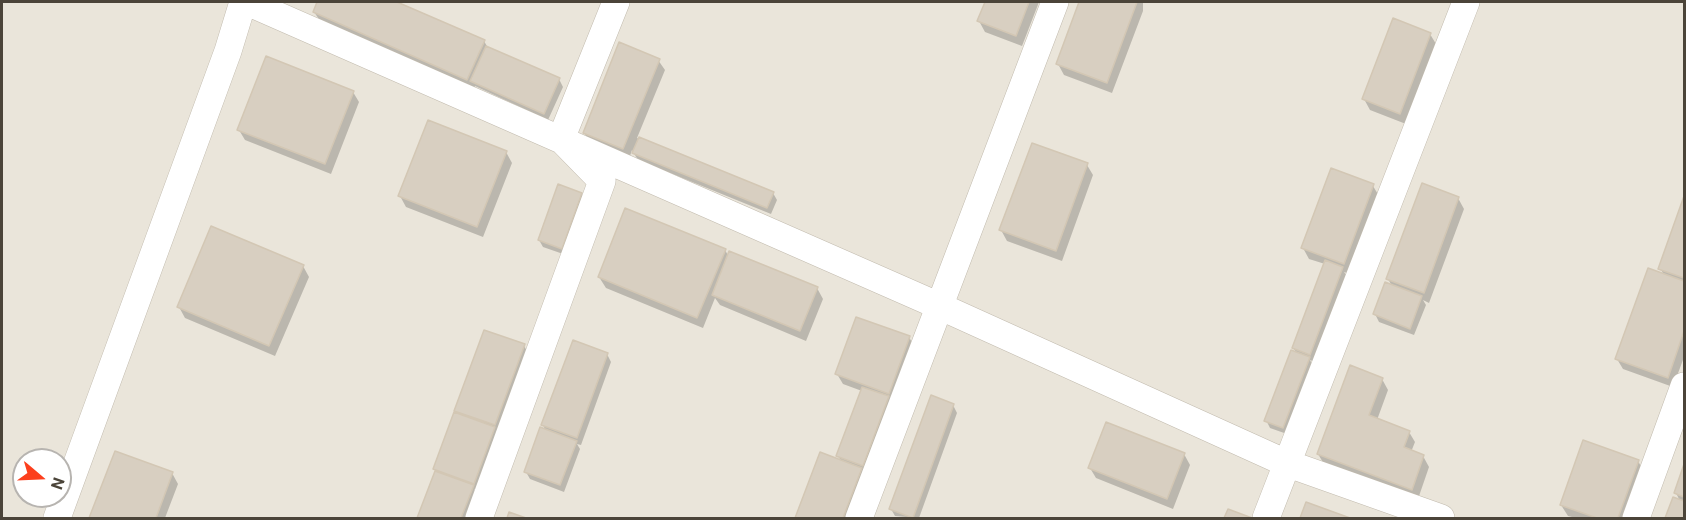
<!DOCTYPE html>
<html>
<head>
<meta charset="utf-8">
<style>
  body { margin:0 }
  #map { position:relative; width:1686px; height:520px; overflow:hidden; background:#f6f3ec; font-family:Roboto,sans-serif }
  canvas { display:block }
  .frame { position:absolute; inset:0; border:3px solid #4b4439; pointer-events:none }
  .north { position:absolute; left:12px; top:448px; width:60px; height:60px; box-sizing:border-box; background:#fff; border:2px solid #b7b4b0; border-radius:50%; rotate:109deg; font-size:16px; font-weight:700; line-height:24px; text-align:center; color:#4b4439 }
  .north::after { content:''; display:block; margin:auto; width:21px; height:27px; background:#fc3f1d; clip-path:polygon(50% 0,100% 100%,50% 72%,0 100%) }
</style>
</head>
<body>
<div id="map">
<canvas width="1686" height="520"></canvas>
<div class="frame"></div>
<div class="north">N</div>
</div>
<script>
const ctx = document.querySelector('canvas').getContext('2d');
ctx.lineJoin = 'round';
function paint(path, color) { ctx.fillStyle = color; ctx.fill(path, 'evenodd'); }
const toPath = rows => new Path2D(rows.map(r => 'M' + r).join(''));
function trace(path, color, width, dash) { ctx.strokeStyle = color; ctx.lineWidth = width; ctx.lineCap = dash ? 'butt' : 'round'; ctx.setLineDash(dash || []); ctx.stroke(path); }
paint(toPath([
  [2,2,1684,2,1684,518,2,518],
  [24,460,60,460,60,496,24,496]
]), '#eae5da');
paint(toPath([
  [319,2,393,2,484,41,488,48,559,79,563,87,548,120,475,86,473,90,321,22,314,12],
  [986,2,1039,2,1022,46,985,32,979,21],
  [1081,2,1143,2,1143,11,1112,93,1064,75,1058,64],
  [1430,34,1436,44,1406,124,1370,110,1364,99],
  [658,60,665,70,637,138,773,193,777,200,771,214,638,160,632,150,629,159,591,143,584,133],
  [353,92,359,102,331,174,245,140,239,130],
  [506,152,512,163,483,237,406,207,400,196],
  [1087,165,1093,175,1062,261,1007,241,1001,230],
  [1373,186,1379,196,1350,274,1344,272,1347,276,1315,362,1310,360,1313,366,1287,434,1270,428,1266,420,1297,353,1293,348,1325,264,1309,259,1303,248],
  [581,194,585,201,566,255,543,247,539,240],
  [1458,198,1464,209,1429,303,1423,300,1426,305,1414,335,1379,322,1375,314,1392,286,1388,279],
  [1684,200,1684,357,1673,387,1623,369,1617,359,1664,275,1660,268],
  [725,250,729,257,817,288,823,299,806,341,720,305,715,298,703,328,606,288,599,277],
  [303,266,309,277,275,356,185,318,179,307],
  [909,337,915,348,867,473,862,471,867,480,852,518,796,518,821,454,841,461,838,456,862,391,843,384,837,374],
  [524,346,530,356,478,490,474,489,479,497,471,518,419,518,436,471,435,469,459,415,456,410],
  [607,354,611,362,581,445,577,444,580,449,564,492,530,479,526,472,546,431,543,425],
  [1382,379,1388,390,1377,420,1409,432,1415,442,1411,452,1423,456,1429,467,1418,499,1324,464,1318,454],
  [953,405,957,413,919,518,895,516,891,509],
  [116,453,172,473,178,484,165,518,91,518],
  [1184,454,1190,465,1173,509,1096,478,1090,468],
  [1638,461,1644,472,1627,518,1576,518,1568,516,1561,505],
  [1684,469,1684,518,1667,518,1674,498,1680,501,1676,493],
  [1307,504,1346,518,1301,518]
]), '#0003');
const building = toPath([
  [317,2,397,2,485,40,467,80,313,12,317,2],
  [985,2,1029,2,1016,36,977,21,985,2],
  [1079,2,1137,2,1107,83,1056,64,1079,2],
  [1393,18,1431,33,1400,114,1362,99,1393,18],
  [619,42,660,59,623,149,583,133,619,42],
  [486,46,560,78,544,114,470,81,486,46],
  [266,56,354,91,325,164,237,130,266,56],
  [428,120,507,151,477,227,398,196,428,120],
  [639,137,774,192,767,208,632,153,639,137],
  [1032,143,1088,163,1056,251,999,230,1032,143],
  [1331,168,1374,184,1344,264,1301,248,1331,168],
  [1422,183,1459,197,1424,293,1386,279,1422,183],
  [558,184,582,193,562,249,538,240,558,184],
  [1684,196,1684,278,1658,269,1684,196],
  [625,208,726,249,697,318,598,277,625,208],
  [211,226,304,265,269,346,177,307,211,226],
  [729,251,818,287,800,331,712,295,729,251],
  [1325,260,1343,267,1310,355,1292,348,1325,260],
  [1648,268,1684,281,1684,331,1668,378,1615,359,1648,268],
  [1385,282,1422,296,1410,329,1373,314,1385,282],
  [856,317,910,336,889,394,835,374,856,317],
  [484,330,525,344,495,425,454,411,484,330],
  [573,340,608,353,577,438,541,425,573,340],
  [1291,350,1310,357,1283,428,1264,421,1291,350],
  [1350,365,1383,378,1369,415,1410,431,1404,447,1424,455,1412,490,1317,454,1350,365],
  [862,387,889,396,863,466,836,456,862,387],
  [931,395,954,404,913,518,889,509,931,395],
  [454,412,495,427,474,484,433,469,454,412],
  [1106,422,1185,453,1167,499,1088,468,1106,422],
  [540,427,577,441,560,485,524,472,540,427],
  [1583,440,1639,460,1618,518,1597,518,1560,505,1583,440],
  [115,451,173,472,156,518,89,518,115,451],
  [820,452,862,468,843,518,795,518,820,452],
  [1684,464,1684,497,1674,493,1684,464],
  [435,471,474,485,461,518,417,518,435,471],
  [1673,497,1684,501,1684,518,1665,518,1673,497],
  [1306,502,1350,518,1300,518,1306,502],
  [1228,509,1252,518,1224,518,1228,509],
  [509,512,526,518,507,518,509,512]
]);
paint(building, '#d8cfc1');
trace(building, '#d3c7b4', 1.5);
const minor = toPath([
  [247,2,937,305,1286,463,1441,518],
  [57,518,228,51,243,2],
  [479,518,602,181,561,139,616,2],
  [859,518,1055,2],
  [1266,518,1466,2],
  [1636,518,1684,386]
]);
trace(minor, '#c2bbae', 28);
trace(minor, '#fff', 27);
</script>
</body>
</html>
